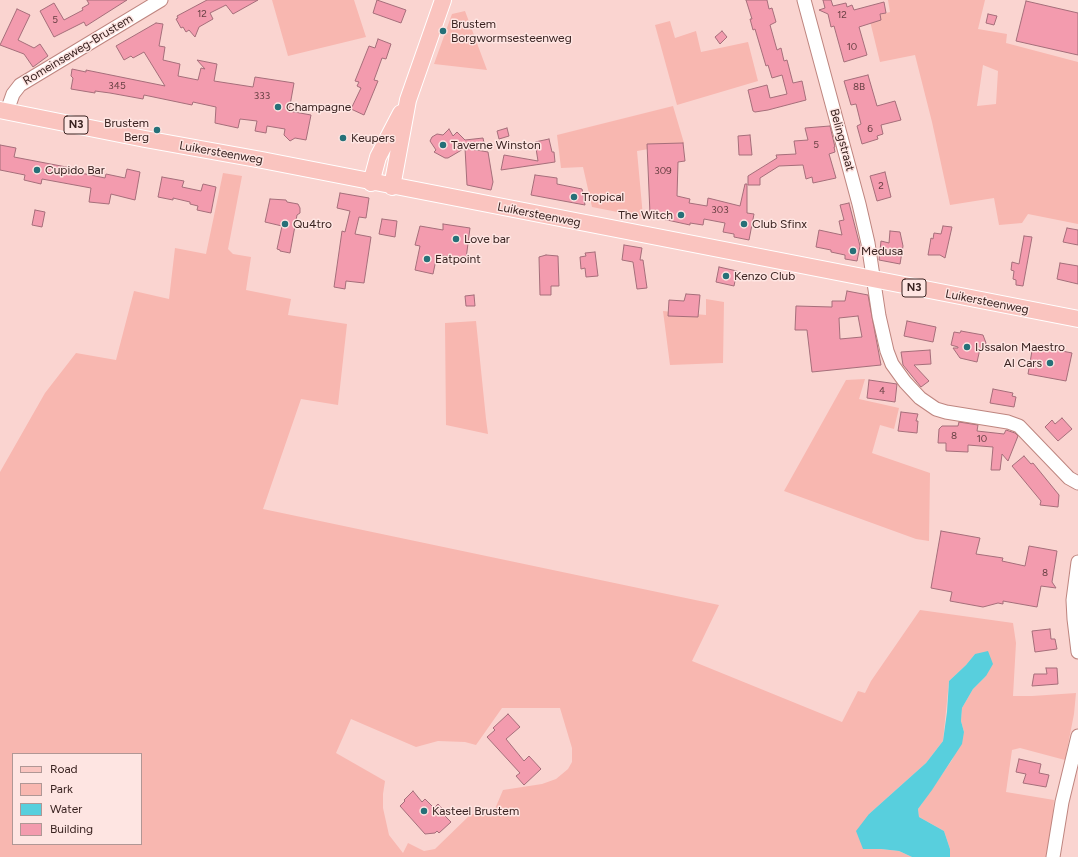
<!DOCTYPE html>
<html>
<head>
<meta charset="utf-8">
<style>
  body { margin:0 }
  #map { position:relative; width:1078px; height:857px; overflow:hidden; background:#fad4d0; font-family:Figtree,sans-serif }
  canvas { display:block }
  .legend { position:absolute; left:12px; top:753px; width:130px; height:92px; box-sizing:border-box; background:#fee5e2; border:1px solid #b09795; margin:0; padding:5px 7px; list-style:none; font-size:12px; color:#3a2321 }
  .legend li { display:flex; align-items:center; gap:8px; height:20px }
  .legend b { width:20px; border:1px solid #b09795 }
</style>
</head>
<body>
<div id="map">
<canvas width="1078" height="857"></canvas>
<ul class="legend">
<li><b style="height:5px;background:#fac4bf"></b>Road</li>
<li><b style="height:11px;background:#f8b7b0"></b>Park</li>
<li><b style="height:11px;background:#58cfdd"></b>Water</li>
<li><b style="height:11px;background:#f39bae"></b>Building</li>
</ul>
</div>
<script>
const ctx = document.querySelector('canvas').getContext('2d');
ctx.lineJoin = 'round';
function paint(path, color) { ctx.fillStyle = color; ctx.fill(path, 'evenodd'); }
const toPath = rows => new Path2D(rows.map(r => 'M' + r).join(''));
function trace(path, color, width, dash) { ctx.strokeStyle = color; ctx.lineWidth = width; ctx.lineCap = dash ? 'butt' : 'round'; ctx.setLineDash(dash || []); ctx.stroke(path); }
function drawText(font, color, halo, rows, align = 'center') {
  ctx.font = font + ' Figtree,sans-serif'; ctx.lineWidth = 3; ctx.setLineDash([]); ctx.textBaseline = 'middle'; ctx.strokeStyle = halo; ctx.fillStyle = color; for (const [text, x, y, turn = 0] of rows) {
    ctx.save(); ctx.translate(x, y); ctx.rotate((+turn || 0) * Math.PI / 180); ctx.textAlign = isNaN(turn) ? turn : align; if (halo) ctx.strokeText(text, 0, 0); ctx.fillText(text, 0, 0); ctx.restore();
  }
}
paint(toPath([
  [272,0,354,0,366,37,288,56],
  [888,0,985,0,978,29,1007,34,1006,43,1078,62,1078,224,1028,214,1022,223,999,225,994,198,950,205,932,122,915,55,880,62,869,17,890,12],
  [983,65,998,71,996,104,977,106],
  [465,11,487,70,434,64,452,14],
  [670,21,675,38,696,31,701,52,748,42,758,81,677,105,655,25],
  [673,106,684,143,637,151,643,217,592,207,583,167,561,168,557,135],
  [223,173,242,176,228,249,233,254,251,257,246,290,291,299,288,315,347,324,338,405,301,399,263,509,719,605,692,661,842,722,858,691,865,693,871,681,920,610,1013,623,1016,643,1013,696,1032,696,1076,693,1074,714,1065,760,1020,748,1012,750,1006,792,1054,800,1049,857,950,857,950,849,944,831,919,817,918,809,952,760,964,732,961,721,962,708,973,689,986,676,975,654,966,665,949,681,943,741,926,763,869,814,863,849,881,849,899,851,912,857,0,857,0,472,45,393,76,353,116,360,134,291,169,299,175,248,206,254],
  [502,708,560,708,572,748,572,762,568,769,556,779,542,784,503,790,495,809,470,815,435,849,424,851,408,843,403,853,389,835,383,808,383,794,385,781,336,753,351,719,416,747,438,741,465,742,476,745],
  [13,754,141,754,141,844,13,844],
  [706,299,724,302,723,363,670,365,663,311,706,315],
  [476,321,486,419,488,434,446,425,445,323],
  [865,379,859,399,899,408,894,429,880,425,872,453,930,473,929,541,916,539,784,491,846,380]
]), '#f8b7b0');
paint(toPath([
  [988,651,993,664,986,676,973,689,962,708,961,721,964,732,962,744,932,790,918,809,919,817,944,831,950,849,950,857,912,857,899,851,881,849,863,849,856,831,869,814,926,763,943,741,947,712,949,681,966,665,975,654]
]), '#58cfdd');
const building = toPath([
  [87,0,127,0,86,26,84,22,54,37,40,11,54,3,64,20,83,10,82,8,89,4,87,0],
  [207,0,258,0,233,14,226,5,210,13,213,19,199,27,195,37,189,30,186,32,183,27,181,28,176,19,178,18,177,16,207,0],
  [377,0,406,10,401,23,373,13,377,0],
  [746,0,767,0,769,9,772,8,776,22,770,25,777,50,781,48,784,61,787,60,793,83,802,81,806,100,768,110,755,112,753,111,748,90,767,85,770,98,787,94,782,75,772,78,768,65,766,66,755,29,753,30,750,19,752,19,746,0],
  [823,0,831,0,833,6,846,3,847,7,852,5,854,10,884,2,886,13,880,14,881,20,859,27,867,55,844,62,834,26,831,27,828,14,819,10,825,8,823,0],
  [1026,1,1078,13,1078,55,1016,41,1026,1],
  [17,9,30,15,18,40,34,48,40,44,48,56,33,67,24,54,0,45,17,9],
  [988,14,997,16,994,25,986,23,988,14],
  [156,23,163,24,159,46,165,47,163,60,180,64,178,76,198,80,201,68,205,69,197,60,217,64,214,81,253,87,255,77,294,83,289,111,311,115,306,140,295,138,290,141,284,135,285,129,267,126,266,133,255,131,257,121,240,119,238,128,215,123,216,107,193,102,192,105,144,95,143,99,110,93,95,91,95,93,71,89,73,78,71,76,72,69,86,72,86,70,165,86,144,52,133,58,131,56,124,60,116,46,156,23],
  [722,31,727,37,720,44,715,37,722,31],
  [378,39,391,44,386,59,382,58,374,80,378,81,364,115,351,109,361,88,357,86,359,82,355,81,369,46,375,48,378,39],
  [868,75,877,106,895,101,901,120,881,125,883,134,877,136,878,139,862,144,857,126,861,124,856,104,851,105,844,81,868,75],
  [830,126,835,147,834,147,835,152,829,154,836,178,813,183,812,177,806,179,803,165,779,166,760,178,760,185,748,185,748,176,777,158,776,155,796,154,794,141,808,140,805,128,830,126],
  [507,128,509,136,499,139,497,131,507,128],
  [449,129,453,136,457,132,465,140,483,138,484,143,465,148,488,152,493,182,491,190,467,185,465,148,448,158,445,158,434,152,436,150,430,141,432,137,437,134,443,135,449,129],
  [750,135,752,155,739,155,738,136,750,135],
  [549,139,552,152,554,152,555,162,501,170,504,155,538,161,535,142,549,139],
  [683,143,685,161,678,162,677,196,690,199,689,203,707,206,708,198,740,206,745,184,747,184,747,213,754,214,749,240,734,237,734,234,723,232,725,223,704,219,703,225,690,223,690,225,658,218,659,215,650,214,647,144,683,143],
  [0,145,16,148,14,157,82,170,81,173,105,178,106,174,125,178,127,169,140,172,135,200,111,194,109,204,89,202,91,188,42,179,41,184,24,180,25,175,0,170,0,145],
  [885,172,891,197,877,201,870,176,885,172],
  [535,175,557,178,557,184,582,189,585,205,531,195,535,175],
  [162,177,184,181,182,187,201,191,203,184,216,187,211,213,197,210,198,206,190,204,190,202,173,198,173,200,158,197,162,177],
  [340,193,369,198,366,218,359,217,355,234,371,237,364,283,346,281,345,289,334,287,342,231,345,232,350,211,337,208,340,193],
  [270,199,286,200,287,202,298,204,300,208,300,213,297,215,290,253,280,251,280,250,277,249,282,226,265,222,270,199],
  [849,203,860,246,857,261,845,259,845,255,831,252,831,250,816,247,819,230,842,235,839,221,844,220,840,205,849,203],
  [35,210,45,212,42,227,32,225,35,210],
  [382,219,397,221,395,237,379,234,382,219],
  [443,224,470,228,466,259,437,255,433,274,415,270,420,246,415,245,420,226,443,230,443,224],
  [943,226,952,227,945,258,940,255,928,255,931,238,933,239,934,233,941,234,943,226],
  [1067,228,1078,230,1078,245,1063,242,1067,228],
  [890,231,900,232,903,246,900,264,879,260,881,241,889,243,890,231],
  [1024,236,1032,237,1023,286,1016,285,1016,280,1013,279,1014,271,1011,270,1012,262,1019,264,1024,236],
  [624,245,642,248,640,260,643,260,647,288,637,289,633,262,622,260,624,245],
  [595,252,598,276,586,277,585,268,581,269,580,257,586,256,585,253,595,252],
  [546,255,558,256,559,286,551,286,551,295,540,295,539,257,546,255],
  [1060,263,1078,266,1078,284,1057,279,1060,263],
  [719,267,737,271,734,286,716,282,719,267],
  [847,291,868,295,881,365,812,372,807,330,795,330,796,306,832,307,832,301,845,301,847,291],
  [858,316,862,337,840,339,839,318,858,316],
  [686,294,700,295,698,317,668,316,669,300,684,301,686,294],
  [474,295,475,306,466,306,465,296,474,295],
  [907,321,936,327,933,342,904,336,907,321],
  [961,331,983,335,986,343,985,348,982,347,981,349,980,349,977,362,960,358,953,348,958,348,958,347,951,345,954,332,960,333,961,331],
  [1033,345,1072,353,1066,381,1028,374,1033,345],
  [930,350,931,364,914,365,929,381,921,387,903,365,901,352,930,350],
  [869,380,897,384,895,402,867,398,869,380],
  [993,389,1013,393,1012,396,1016,397,1014,407,990,403,993,389],
  [901,412,918,414,916,421,918,421,917,433,898,431,901,412],
  [1062,418,1072,429,1058,441,1045,427,1052,420,1055,424,1062,418],
  [959,422,978,425,977,431,1004,434,1006,430,1015,433,1018,436,1008,461,1002,454,1000,470,991,470,993,447,968,445,968,452,946,451,946,443,938,443,939,429,942,426,958,426,959,422],
  [1024,456,1031,464,1033,463,1059,495,1058,507,1040,505,1041,501,1012,466,1024,456],
  [941,531,980,538,976,554,1003,558,1002,561,1025,566,1029,546,1057,551,1052,582,1056,588,1041,586,1037,607,1003,601,1003,604,998,603,983,607,950,601,952,592,931,588,941,531],
  [1050,629,1051,639,1055,639,1057,649,1035,652,1032,631,1050,629],
  [1046,668,1057,668,1058,684,1032,686,1034,674,1047,674,1046,668],
  [508,714,520,727,506,739,524,761,529,756,541,769,524,785,516,776,520,773,487,737,495,730,493,728,508,714],
  [1019,759,1041,764,1039,773,1049,775,1046,787,1023,783,1026,774,1016,772,1019,759],
  [413,791,422,802,425,799,434,808,438,804,447,813,445,816,451,822,439,833,437,831,435,833,425,834,400,806,405,801,404,800,413,791]
]);
paint(building, '#f39bae');
trace(building, '#a56e7a', 1);
const minor = toPath([
  [804,0,859,204,868,243,879,316,887,351,892,364,905,382,920,398,936,409,946,412,1008,422,1019,426,1069,478,1078,483],
  [7,111,13,94,20,85,161,0],
  [1078,562,1073,600,1074,619,1078,652],
  [1053,857,1062,802,1078,736]
]);
const major = toPath([
  [0,110,145,139,262,160,1078,319],
  [371,183,378,157,401,113],
  [392,187,408,100,443,0]
]);
trace(minor, '#be857f', 15);
trace(major, '#fff', 18);
trace(minor, '#fff', 13);
trace(major, '#fac4bf', 16);
for (const [x, y, r, color] of [
  [443,31,4,"#267078"],
  [278,107,4,"#267078"],
  [157,130,4,"#267078"],
  [343,138,4,"#267078"],
  [443,145,4,"#267078"],
  [37,170,4,"#267078"],
  [574,197,4,"#267078"],
  [681,215,4,"#267078"],
  [285,224,4,"#267078"],
  [744,224,4,"#267078"],
  [456,239,4,"#267078"],
  [853,251,4,"#267078"],
  [427,259,4,"#267078"],
  [726,276,4,"#267078"],
  [967,347,4,"#267078"],
  [1050,363,4,"#267078"],
  [424,811,4,"#267078"]
]) { const dot = new Path2D(); dot.arc(x, y, r, 0, 2 * Math.PI); ctx.fillStyle = color; ctx.fill(dot); trace(dot, '#fee5e2', 1.5); }
drawText('10px', '#684144', null, [
  ["12",202,14],
  ["12",842,15],
  ["5",55,20],
  ["10",852,47],
  ["345",117,86],
  ["8B",859,87],
  ["333",262,96],
  ["6",870,129],
  ["5",816,145],
  ["309",663,171],
  ["2",881,186],
  ["303",720,210],
  ["4",882,391],
  ["8",954,436],
  ["10",982,439],
  ["8",1045,573]
]);
for (const [x, y, w] of [
  [76,125,24],
  [914,288,24]
]) { const box = new Path2D(); box.roundRect(x - w / 2, y - 9, w, 18, 3); ctx.fillStyle = '#fee5e2'; ctx.fill(box); trace(box, '#3a2321', 1); }
drawText('bold 11px', '#3a2321', null, [
  ["N3",76,125],
  ["N3",914,288]
]);
drawText('12px', '#3a2321', '#fee5e2', [
  ["Brustem",451,24],
  ["Borgwormsesteenweg",451,38],
  ["Champagne",286,107],
  ["Brustem",149,123,"right"],
  ["Berg",149,137,"right"],
  ["Keupers",351,138],
  ["Taverne Winston",451,145],
  ["Cupido Bar",45,170],
  ["Tropical",582,197],
  ["The Witch",673,215,"right"],
  ["Qu4tro",293,224],
  ["Club Sfinx",752,224],
  ["Love bar",464,239],
  ["Medusa",861,251],
  ["Eatpoint",435,259],
  ["Kenzo Club",734,276],
  ["IJssalon Maestro",975,347],
  ["Al Cars",1042,363,"right"],
  ["Kasteel Brustem",432,811]
], 'left');
drawText('12px', '#3a2321', '#fee5e2', [
  ["Romeinseweg-Brustem",78,50,-31],
  ["Belingstraat",842,140,75],
  ["Luikersteenweg",221,153,10],
  ["Luikersteenweg",539,215,11],
  ["Luikersteenweg",987,302,11]
]);
</script>
</body>
</html>
